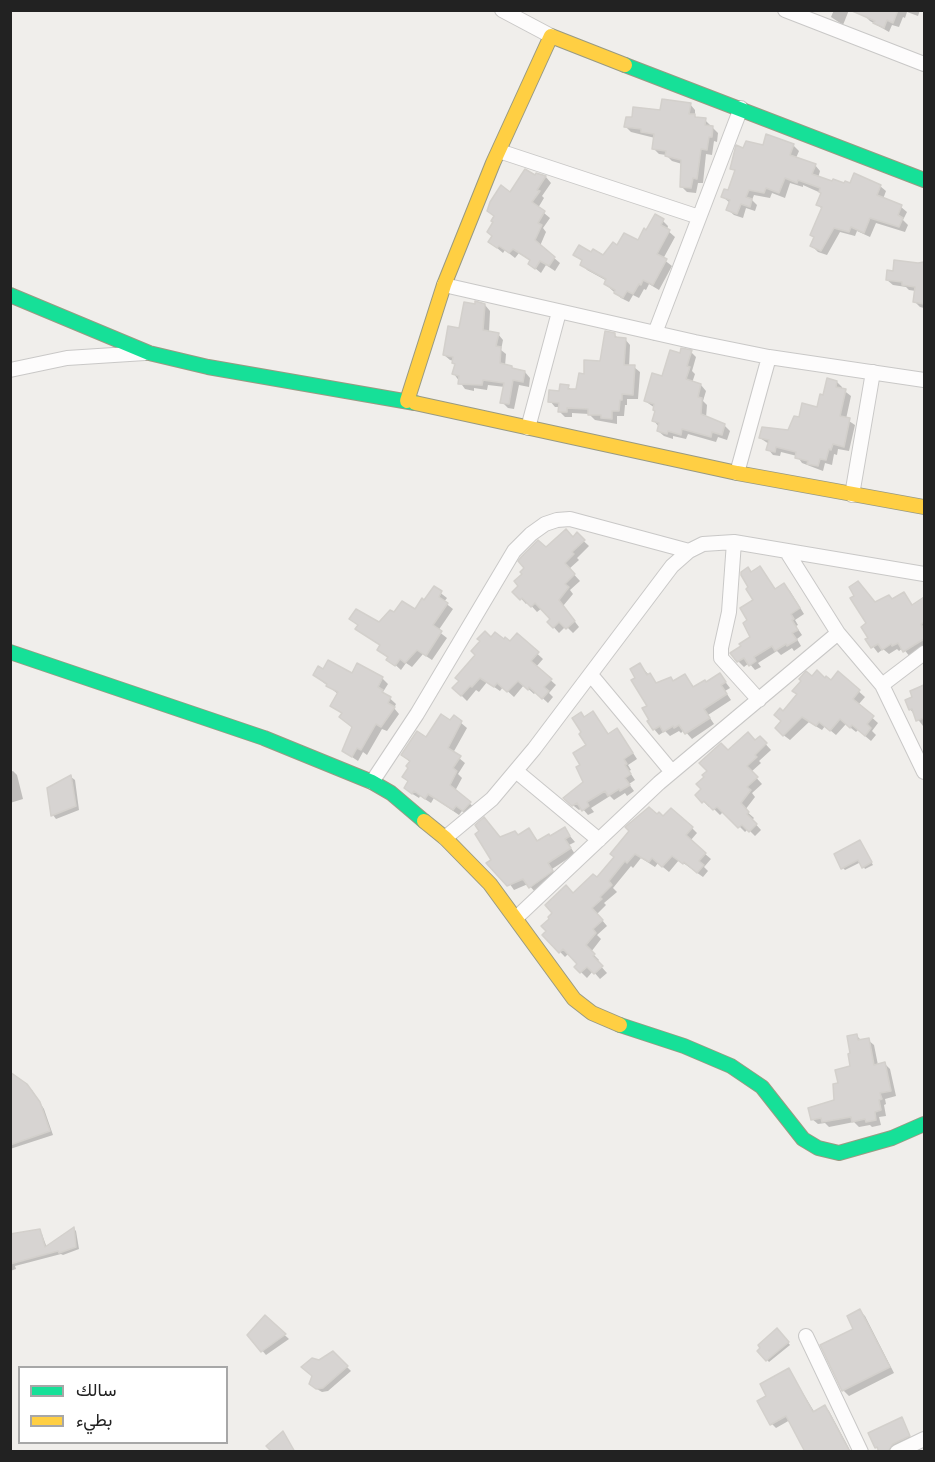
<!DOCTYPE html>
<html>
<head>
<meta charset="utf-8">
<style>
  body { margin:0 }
  #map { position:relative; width:935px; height:1462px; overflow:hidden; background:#f0eeeb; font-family:"Titillium Web",Vazirmatn,sans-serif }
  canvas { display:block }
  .frame { position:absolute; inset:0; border:12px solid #222; pointer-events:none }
  .legend { position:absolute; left:18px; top:1366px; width:210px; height:78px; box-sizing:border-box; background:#fff; border:2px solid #a7a7a7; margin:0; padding:8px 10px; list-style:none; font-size:18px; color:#222 }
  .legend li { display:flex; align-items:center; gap:12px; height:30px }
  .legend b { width:30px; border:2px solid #a7a7a7 }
</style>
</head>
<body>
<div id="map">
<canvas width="935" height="1462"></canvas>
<div class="frame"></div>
<ul class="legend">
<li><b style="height:8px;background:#16e098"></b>سالك</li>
<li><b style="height:8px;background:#ffcf43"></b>بطيء</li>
</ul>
</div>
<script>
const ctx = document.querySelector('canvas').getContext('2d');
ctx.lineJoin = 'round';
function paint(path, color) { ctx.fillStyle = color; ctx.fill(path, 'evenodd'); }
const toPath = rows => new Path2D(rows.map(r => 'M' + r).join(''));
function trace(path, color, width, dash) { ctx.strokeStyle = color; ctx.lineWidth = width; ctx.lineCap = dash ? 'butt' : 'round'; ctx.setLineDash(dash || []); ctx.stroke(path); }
paint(toPath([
  [834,10,849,10,843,25,831,17],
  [859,10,920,10,918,16,907,12,905,18,903,17,899,27,892,25,889,32,870,21],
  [690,104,695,110,695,116,697,119,705,120,718,133,717,142,714,141,712,155,706,154,703,183,698,183,696,193,687,192,681,186,682,164,672,161,666,155,659,154,654,149,655,138,631,132,626,127,662,112],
  [793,145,799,151,796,158,815,165,820,171,818,178,844,185,880,186,886,191,883,199,901,207,907,212,903,220,908,225,905,232,876,223,870,237,857,231,855,236,840,232,827,255,818,252,812,246,815,238,812,235,822,209,818,205,823,194,803,185,803,187,790,183,785,198,772,193,770,198,754,195,752,200,757,205,755,211,746,208,743,218,734,215,728,210,730,203,723,197,729,192,736,173,732,168,744,150,763,146],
  [537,174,546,177,551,183,542,196,544,198,538,208,550,218,543,228,546,232,540,246,560,263,555,271,546,265,541,273,530,264,531,261,519,253,515,258,505,250,503,253,490,242,511,194],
  [663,221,668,226,667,230,675,237,663,259,672,266,659,290,649,284,646,290,644,289,639,298,633,295,629,302,621,298,605,284,607,281,587,270,582,264,583,262,575,255,592,254,604,257,618,247,638,242,647,232],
  [924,254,924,308,920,307,915,302,916,291,909,290,906,287,893,285,887,280,894,272,923,265],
  [485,305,490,311,489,332,498,334,503,340,501,350,506,354,505,366,525,372,530,378,529,387,519,385,514,409,508,408,502,402,505,387,488,385,487,390,474,388,474,391,465,389,454,374,456,365,454,361,450,360,444,355,460,330],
  [614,334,619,339,625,339,630,345,629,367,634,367,640,372,638,399,627,399,627,405,625,405,624,416,617,416,617,424,595,420,589,414,572,413,572,417,565,417,559,411,560,407,555,407,550,401,568,387,572,390,577,391,585,375,601,362],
  [691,352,696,357,692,371,695,374,692,383,701,385,706,391,703,401,707,405,706,418,724,425,730,431,727,440,718,437,716,442,688,434,686,439,673,436,673,439,664,436,658,431,659,427,654,421,656,412,655,408,645,401,681,355],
  [837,382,842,387,842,389,851,396,846,419,855,425,849,451,838,449,837,455,834,454,832,465,825,463,823,471,802,463,797,456,781,452,780,456,773,455,768,449,769,444,760,438,789,432,800,418,818,409,824,397],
  [577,535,589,546,577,558,579,560,569,569,580,581,570,590,573,594,563,606,579,627,573,633,566,626,559,633,549,622,552,619,542,608,537,612,528,602,526,604,515,592,546,549,573,539],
  [760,568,776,590,784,585,790,591,804,614,795,620,798,625,796,626,802,635,797,639,801,646,794,651,792,648,781,655,777,651,758,663,761,667,755,670,749,663,744,667,732,655,752,638,749,620,755,600,752,573],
  [858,583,875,603,893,601,903,594,913,606,924,600,924,647,910,657,903,648,899,651,897,649,889,654,883,649,878,653,868,640,870,638,868,624,856,596],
  [434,588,447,598,444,602,453,609,438,631,447,638,432,660,423,654,412,667,406,663,401,670,379,650,381,646,357,629,359,626,351,619,379,623,394,614,415,611,425,602],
  [517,635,543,659,536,667,556,685,549,693,553,697,548,703,536,692,534,694,524,685,514,697,503,687,500,691,487,682,479,692,476,690,467,701,460,694,491,639,510,643],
  [640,665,657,684,674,682,685,676,695,688,706,684,720,675,730,688,725,691,731,700,708,715,714,724,692,739,684,730,681,733,679,731,670,736,665,731,659,735,654,729,649,706,637,678],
  [838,673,865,697,858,705,878,723,872,731,876,735,871,741,858,730,856,732,846,724,836,735,825,726,822,730,809,722,790,740,782,734,783,713,812,678,831,682],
  [314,675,353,675,382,678,388,684,383,692,396,704,394,708,399,714,387,731,382,729,367,755,363,752,358,761,343,751,354,728,343,714,332,706,338,694],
  [924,684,924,725,923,726,910,709,914,698,912,691],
  [593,713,609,735,617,730,622,736,637,759,628,765,631,770,629,771,635,780,629,784,634,791,627,796,625,793,614,800,610,796,591,808,594,812,588,815,582,808,579,810,570,803,585,783,582,765,588,745,585,718],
  [454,717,467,728,453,753,465,763,458,774,462,778,455,791,475,808,469,816,462,811,459,815,434,798,431,803,420,796,419,798,411,793,409,782,411,763,403,755,451,723],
  [760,738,771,750,759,761,761,763,751,772,762,784,752,793,755,797,745,810,754,818,752,820,761,830,755,836,748,829,745,832,724,811,720,815,710,805,709,807,697,795,728,752,755,742],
  [13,771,17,775,23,799,10,803,10,772],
  [71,777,75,780,79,810,56,819,53,815],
  [657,816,692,828,697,833,690,841,711,859,704,867,708,871,703,877,679,860,669,872,658,863,655,867,641,858,633,868,631,866,613,888,617,892,604,903,606,905,597,914,607,926,597,935,601,939,591,952,599,960,597,962,607,973,600,979,593,971,587,978,576,967,579,964,569,953,565,957,544,935,574,895,597,880],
  [564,829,575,842,569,845,575,854,552,869,557,877,536,893,528,884,514,890,493,860,501,839,518,836,529,830,539,842,551,838],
  [860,842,873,865,865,869,861,862,845,870,843,868],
  [857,1036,862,1041,868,1040,874,1045,878,1065,885,1064,890,1069,896,1096,885,1099,886,1104,884,1105,886,1116,879,1117,881,1125,872,1127,870,1125,859,1127,854,1122,829,1127,825,1123,818,1124,812,1119,835,1101,840,1085,852,1068,852,1054],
  [10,1074,32,1090,44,1109,53,1135,10,1149],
  [74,1229,76,1231,79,1249,63,1255,61,1254,15,1266,16,1269,10,1271,10,1235,39,1231,42,1234,47,1248],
  [860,1311,865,1316,894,1373,849,1396,843,1390,822,1346,855,1329],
  [265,1317,289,1339,266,1355,249,1335],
  [777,1330,790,1345,769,1362,759,1351],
  [333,1353,351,1371,328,1391,322,1392,315,1388,319,1362],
  [789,1370,815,1413,825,1407,829,1411,851,1452,807,1452,790,1420,776,1428,772,1424,759,1401,768,1396],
  [902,1421,911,1440,893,1452,879,1450,876,1447]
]), '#0003');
const building = toPath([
  [850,10,898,10,893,23,887,20,884,28,873,23,875,21,850,10],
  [662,99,691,103,689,114,695,114,695,117,706,118,705,125,713,126,712,137,709,137,707,150,701,149,697,179,693,178,691,188,680,187,681,160,665,156,666,151,652,149,654,134,641,132,641,129,624,127,626,117,632,117,633,107,660,110,662,99],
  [766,134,794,144,790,155,816,164,812,174,832,181,833,179,844,183,845,181,850,183,854,173,881,185,877,195,902,205,898,215,903,218,899,227,870,218,864,233,851,227,849,232,834,228,821,251,810,246,814,237,810,235,822,207,816,205,821,193,819,192,820,188,798,180,797,183,785,178,779,193,766,188,764,193,749,190,746,197,752,199,750,207,741,204,737,214,726,210,730,200,721,197,724,189,728,190,735,170,730,169,736,145,743,148,746,141,763,145,766,134],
  [525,169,535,175,536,173,546,176,537,190,540,191,532,202,545,211,538,223,542,225,535,240,555,257,549,266,540,261,535,269,528,264,530,260,513,249,509,253,499,246,497,248,488,242,492,236,487,232,493,222,491,221,494,216,487,211,490,202,501,185,510,192,525,169],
  [655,214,664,219,661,225,670,230,657,254,667,259,653,285,643,280,641,285,639,284,633,294,627,291,623,298,614,293,615,290,604,284,606,279,580,265,582,260,573,255,579,245,591,252,593,249,603,255,613,242,617,245,624,233,638,240,644,228,646,230,655,214],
  [894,260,918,263,924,262,924,304,913,302,915,287,902,285,902,282,886,280,887,270,893,271,894,260],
  [475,301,485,304,483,330,499,333,496,346,501,347,500,363,512,366,512,368,525,371,523,382,513,380,509,404,500,403,504,383,483,380,482,385,458,384,459,376,452,374,455,364,452,363,453,357,443,355,448,326,459,328,464,302,475,304,475,301],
  [605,331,615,333,615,337,626,338,624,365,635,365,633,395,622,394,622,400,620,400,619,411,612,411,612,419,601,418,601,415,588,415,588,409,567,408,567,412,558,412,559,403,548,402,549,390,559,391,560,384,569,385,568,389,576,389,579,373,584,374,584,360,600,361,605,331],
  [681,348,692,350,687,366,690,367,686,379,701,384,698,397,702,398,701,414,725,424,722,435,712,432,711,437,682,429,681,435,668,431,667,434,657,431,659,423,652,421,655,411,653,410,654,404,644,401,652,373,662,376,670,350,680,353,681,348],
  [827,378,837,381,836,387,846,389,840,416,850,418,844,447,833,444,831,450,829,449,826,460,820,459,818,466,807,464,808,461,795,458,796,452,776,447,775,452,766,450,769,440,759,438,762,427,788,430,794,416,799,417,802,403,817,407,820,394,823,395,827,378],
  [566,529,573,537,577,532,585,540,572,552,574,554,565,563,575,574,565,584,569,587,559,600,575,621,566,629,559,622,553,628,547,622,550,619,535,603,531,607,522,598,520,600,512,592,518,586,514,581,522,574,520,572,524,568,518,561,521,557,538,540,546,547,566,529],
  [760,566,775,589,784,583,800,608,791,614,794,619,792,620,798,630,792,633,797,640,787,646,786,644,775,651,772,646,754,657,756,661,749,666,744,658,737,662,730,653,741,646,739,644,750,637,743,623,747,620,740,608,753,600,746,589,748,587,741,575,741,572,748,567,751,572,760,566],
  [858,581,875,602,889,595,892,599,904,592,912,605,924,597,924,622,921,624,924,630,924,639,903,652,898,643,892,646,891,644,882,650,878,644,871,648,865,639,868,638,861,627,866,623,850,598,854,596,849,587,858,581],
  [434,586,442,591,439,597,448,603,433,625,442,631,426,656,417,650,405,663,400,659,395,666,386,660,388,657,377,650,380,645,355,629,358,625,349,619,356,609,379,622,390,610,394,612,402,601,415,609,422,598,424,600,434,586],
  [485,631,491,637,495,632,504,639,505,637,510,641,517,633,539,652,531,661,552,679,544,687,549,691,542,699,529,687,528,690,518,681,507,692,497,683,494,687,480,678,472,687,470,686,461,696,452,688,459,681,455,678,475,655,471,651,480,641,477,639,485,631],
  [328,660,352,673,357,663,383,677,378,687,383,690,382,692,391,697,388,703,395,707,381,727,376,724,361,750,357,748,352,757,342,751,352,727,339,717,342,713,330,706,338,692,326,686,327,684,313,675,318,666,323,669,328,660],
  [640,663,647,675,650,673,656,683,671,677,673,681,685,674,693,687,705,680,706,682,720,673,726,682,721,685,727,694,704,709,710,718,685,734,679,725,674,728,673,726,663,732,660,726,653,730,647,721,649,720,642,708,647,706,631,680,635,678,630,669,640,663],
  [817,670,825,678,826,676,831,680,838,671,860,690,853,699,874,716,867,724,871,728,865,736,852,725,850,728,840,719,830,731,819,722,816,726,802,717,783,736,775,728,781,721,774,715,780,708,783,711,797,694,792,691,801,681,799,679,806,671,812,676,817,670],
  [924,685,924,718,916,721,912,709,909,710,905,700,912,697,910,691,924,685],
  [593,711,608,734,617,728,633,753,624,759,627,764,625,765,631,774,625,778,630,785,620,791,619,789,608,796,605,791,587,802,589,806,582,811,577,803,572,806,563,798,583,782,576,767,580,765,573,753,586,745,579,734,581,732,572,718,581,712,584,717,593,711],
  [441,714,450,720,454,715,462,721,448,748,461,756,453,768,457,771,450,785,471,802,463,811,456,806,453,810,428,794,425,799,414,791,412,794,404,788,408,781,402,777,408,768,406,766,410,761,401,755,417,731,426,737,441,714],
  [748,732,755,740,760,736,767,743,755,755,757,757,747,766,758,777,747,787,751,790,741,803,749,812,747,814,757,824,749,832,742,825,738,828,717,807,713,810,704,801,702,803,695,795,701,789,696,784,704,777,702,775,707,771,699,763,721,743,728,750,748,732],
  [71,775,76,806,51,816,47,788,71,775],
  [649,807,657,814,659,812,663,816,671,808,693,827,686,835,706,853,699,861,704,865,697,873,684,862,683,864,672,856,662,867,652,858,649,862,635,854,627,863,625,861,609,881,612,885,600,897,602,899,592,908,603,920,593,929,596,933,586,945,595,954,593,956,603,966,594,974,587,967,580,973,574,967,577,964,563,949,559,953,542,935,546,931,541,926,549,919,548,917,552,913,545,905,566,885,573,893,593,874,597,877,614,857,610,854,629,831,625,827,649,807],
  [484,817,500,837,515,831,518,835,529,828,537,841,549,834,550,836,565,827,570,836,565,839,571,848,548,863,553,871,529,888,523,879,507,886,486,863,491,860,475,834,479,831,475,825,484,817],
  [860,840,872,862,862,868,858,860,841,869,834,854,860,840],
  [857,1034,858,1040,869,1038,874,1065,885,1062,891,1091,880,1093,882,1099,879,1100,881,1110,875,1112,876,1120,866,1122,865,1119,852,1122,851,1117,822,1122,821,1118,811,1120,808,1108,834,1100,833,1084,838,1083,835,1070,850,1066,848,1054,850,1053,847,1036,857,1034],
  [10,1072,27,1084,40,1102,50,1131,10,1145,10,1072],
  [74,1227,76,1247,59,1253,58,1251,10,1264,10,1234,40,1229,45,1247,74,1227],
  [860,1309,890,1367,842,1391,820,1345,853,1329,847,1316,860,1309],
  [265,1315,286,1334,261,1352,247,1335,265,1315],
  [777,1328,789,1342,766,1361,757,1351,760,1348,758,1345,777,1328],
  [333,1351,348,1366,323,1388,316,1389,309,1384,312,1376,301,1367,312,1358,319,1360,333,1351],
  [789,1368,813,1412,825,1405,850,1452,805,1452,786,1416,770,1425,757,1401,766,1396,760,1384,789,1368],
  [902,1417,910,1436,893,1444,888,1452,879,1452,877,1447,875,1448,868,1433,902,1417],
  [283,1431,295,1452,272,1452,266,1446,283,1431]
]);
paint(building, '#d7d4d2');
trace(building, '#d3d0cc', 1.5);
const street = toPath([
  [502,10,551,36],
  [785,10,924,64],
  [499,151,699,217],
  [444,285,695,342,769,357,924,380],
  [655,333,741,108],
  [10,370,67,358,145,353],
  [528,428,559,312],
  [737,473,769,357],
  [852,495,873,372],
  [734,542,729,612,721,648,721,658,759,700],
  [787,552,838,633,882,685,924,772],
  [591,675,672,772],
  [882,685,924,653],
  [516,771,599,840],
  [372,782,417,714,514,551,531,534,545,524,557,520,570,519,689,551],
  [445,838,492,799,534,749,672,566,689,551,703,544,734,542,924,574],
  [516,918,659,783,838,633],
  [806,1336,861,1452],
  [897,1452,924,1439]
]);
const fast = toPath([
  [625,65,924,180],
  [10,295,149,353,208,367,415,403],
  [10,652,264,738,372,782,391,793,424,821],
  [620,1025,684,1046,731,1066,762,1087,803,1139,818,1148,839,1153,892,1138,924,1124]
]);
const slow = toPath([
  [407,401,444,285,493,163,551,36,625,65],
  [415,403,737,473,924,507],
  [424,821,445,838,490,884,574,999,592,1013,620,1025]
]);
trace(street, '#c9c8c7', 16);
trace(fast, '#999a82', 16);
trace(slow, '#999a82', 16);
trace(street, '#fdfcfc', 14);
trace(fast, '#16e098', 14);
trace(slow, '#ffcf43', 14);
</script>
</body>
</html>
